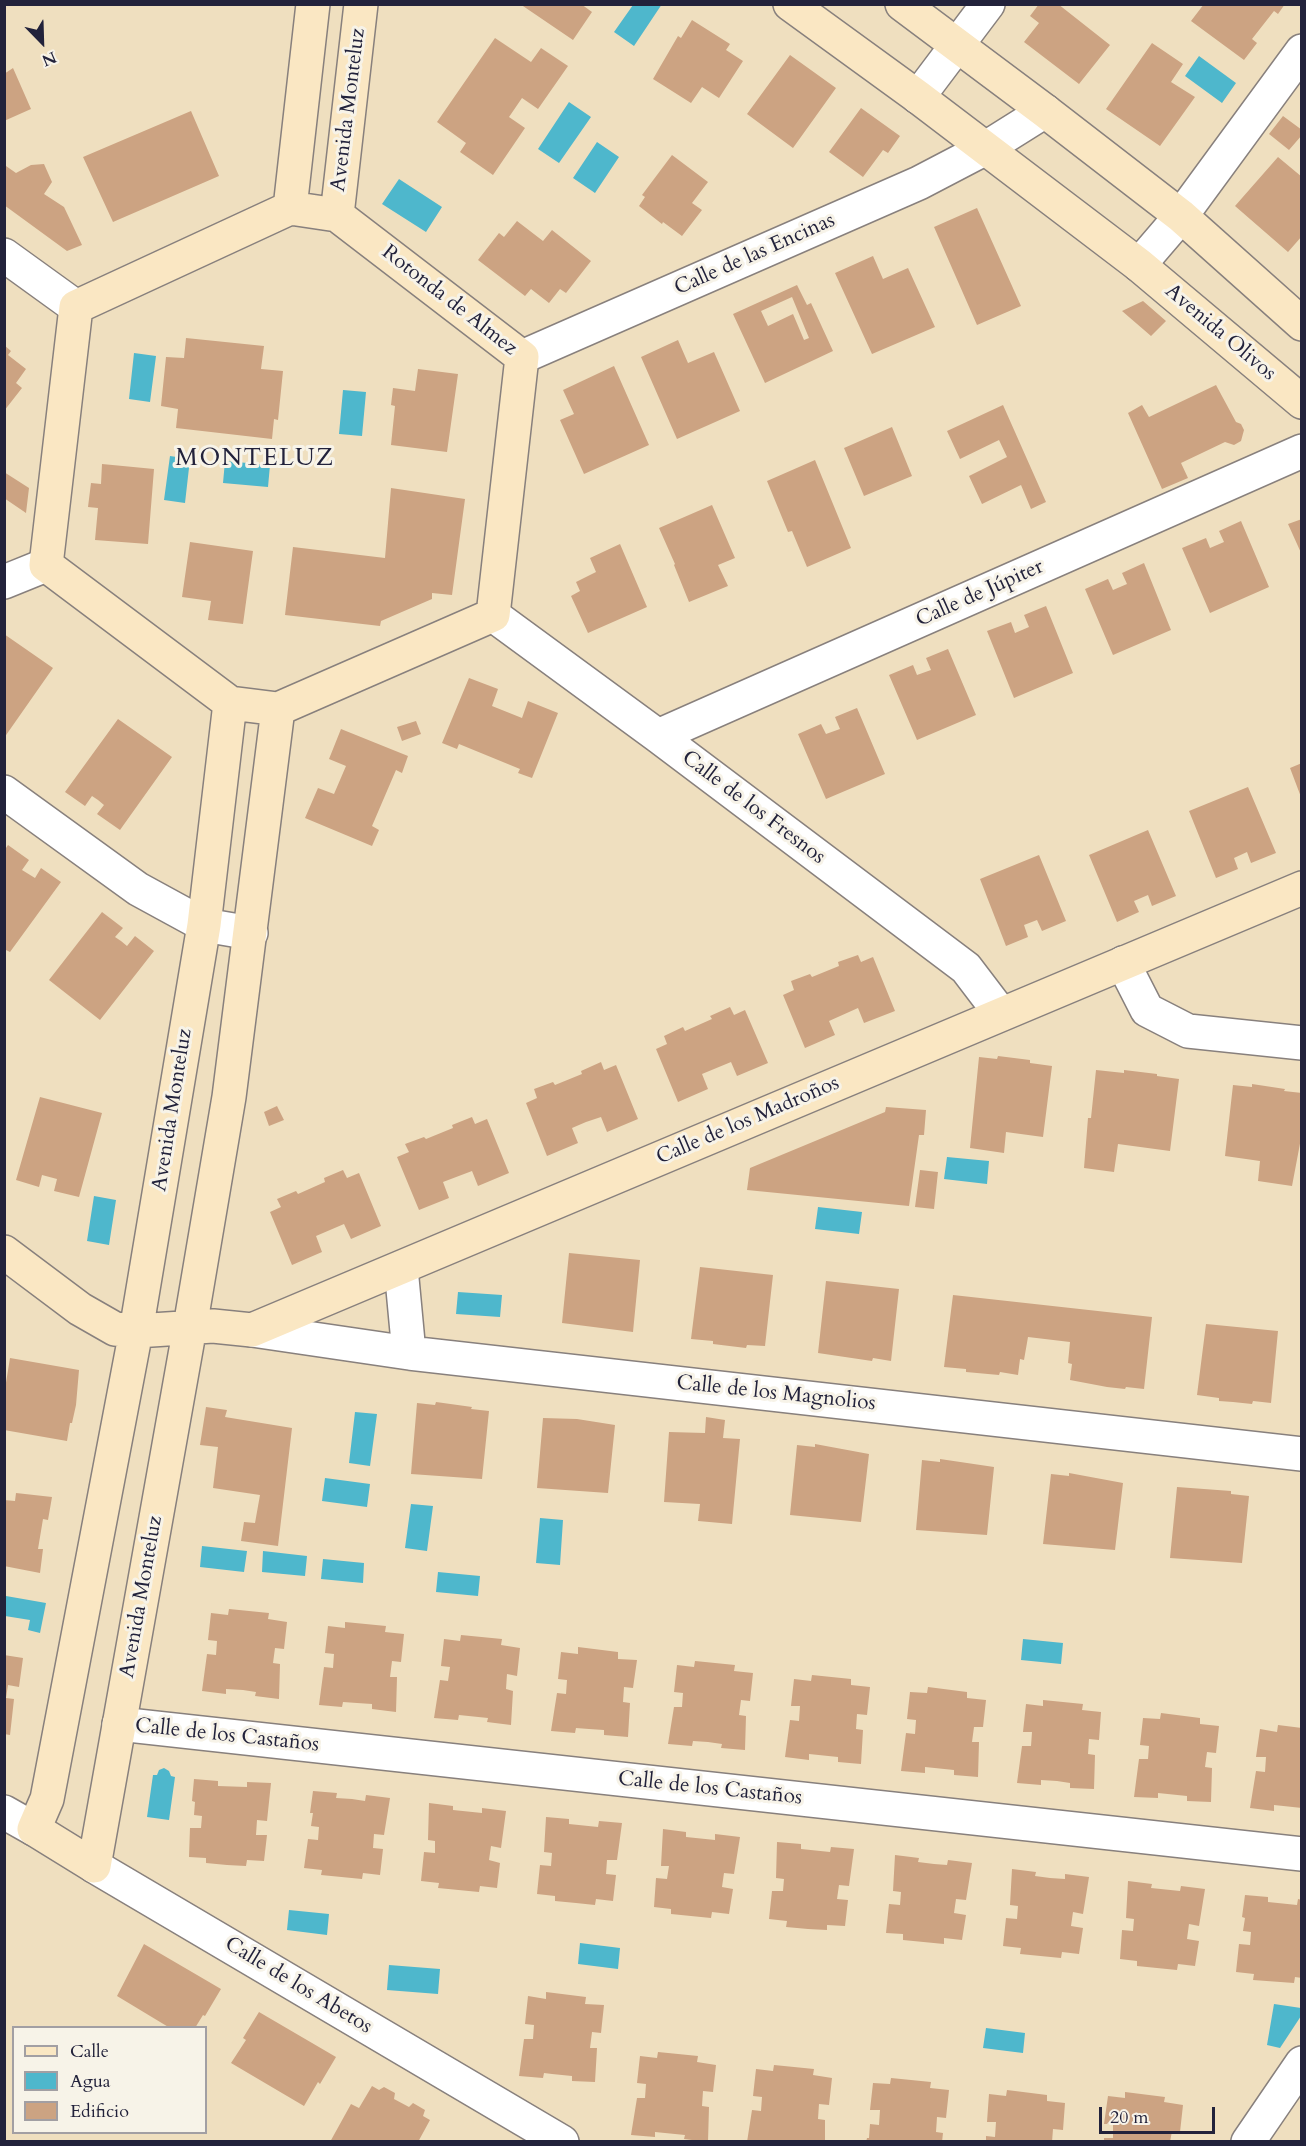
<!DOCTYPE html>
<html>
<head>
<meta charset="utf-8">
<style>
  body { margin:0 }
  #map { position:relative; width:1306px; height:2146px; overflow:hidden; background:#efdfbf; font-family:Cardo,serif }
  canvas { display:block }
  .frame { position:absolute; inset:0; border:6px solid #22223b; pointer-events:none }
  .legend { position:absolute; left:12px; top:2026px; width:195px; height:108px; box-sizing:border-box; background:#f7f3e8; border:2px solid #a29fa3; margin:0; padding:8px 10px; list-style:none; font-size:18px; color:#22223b }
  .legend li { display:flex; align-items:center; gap:12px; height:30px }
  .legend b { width:30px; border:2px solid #a29fa3 }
  .north { position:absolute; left:12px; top:12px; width:60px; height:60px; -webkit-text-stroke:4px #f7f3e8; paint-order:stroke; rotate:157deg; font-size:16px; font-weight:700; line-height:24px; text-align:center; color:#22223b }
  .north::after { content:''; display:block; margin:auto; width:21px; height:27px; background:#22223b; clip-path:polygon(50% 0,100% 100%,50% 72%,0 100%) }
  .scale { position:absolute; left:1099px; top:2107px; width:116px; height:27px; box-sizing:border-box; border:3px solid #22223b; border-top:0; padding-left:8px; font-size:18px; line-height:21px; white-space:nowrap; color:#22223b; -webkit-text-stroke:4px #f7f3e8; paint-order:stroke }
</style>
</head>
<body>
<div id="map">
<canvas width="1306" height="2146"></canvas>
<div class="frame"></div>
<ul class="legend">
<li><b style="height:8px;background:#fae7c3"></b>Calle</li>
<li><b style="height:16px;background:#4eb7cc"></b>Agua</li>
<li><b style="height:16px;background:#cca382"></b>Edificio</li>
</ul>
<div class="north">N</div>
<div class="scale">20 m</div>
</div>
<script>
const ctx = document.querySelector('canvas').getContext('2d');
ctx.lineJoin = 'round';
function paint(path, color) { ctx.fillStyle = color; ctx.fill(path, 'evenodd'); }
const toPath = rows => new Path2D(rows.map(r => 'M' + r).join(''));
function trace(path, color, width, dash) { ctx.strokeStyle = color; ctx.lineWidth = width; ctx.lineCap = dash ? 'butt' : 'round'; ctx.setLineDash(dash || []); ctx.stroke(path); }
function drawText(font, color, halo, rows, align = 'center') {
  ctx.font = font + ' Cardo,serif'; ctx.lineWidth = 6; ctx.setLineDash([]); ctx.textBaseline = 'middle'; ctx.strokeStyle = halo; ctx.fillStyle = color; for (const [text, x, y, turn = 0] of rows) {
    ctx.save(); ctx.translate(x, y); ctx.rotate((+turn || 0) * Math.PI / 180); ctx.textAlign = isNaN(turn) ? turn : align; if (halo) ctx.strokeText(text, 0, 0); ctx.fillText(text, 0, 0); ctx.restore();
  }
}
paint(toPath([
  [662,4,634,46,614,32,633,5],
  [1199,56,1236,83,1222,103,1185,76],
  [569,102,591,117,559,163,538,149],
  [597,142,619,157,595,193,573,178],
  [399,179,442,207,426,232,382,204],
  [134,353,156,356,150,402,129,399],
  [343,390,366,392,362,436,339,434],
  [170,456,190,459,185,503,164,500],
  [225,461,270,465,268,487,223,483],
  [947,1157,989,1161,987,1184,944,1179],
  [94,1196,116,1200,109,1245,87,1241],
  [818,1207,862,1212,859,1234,815,1229],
  [458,1292,502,1295,500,1317,456,1314],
  [355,1412,377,1414,370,1466,349,1463],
  [325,1478,370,1484,367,1507,322,1501],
  [411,1504,433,1506,427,1551,405,1548],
  [540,1518,563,1520,560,1565,536,1563],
  [202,1546,247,1551,244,1572,200,1567],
  [263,1551,307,1556,305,1576,262,1572],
  [323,1559,364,1563,363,1583,321,1579],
  [438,1572,480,1576,478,1596,436,1592],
  [6,1596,46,1603,40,1633,28,1630,30,1620,5,1616],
  [1023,1639,1063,1643,1061,1664,1021,1660],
  [164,1768,169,1771,171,1776,175,1777,169,1820,147,1817,153,1775,157,1775,159,1770],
  [289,1910,329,1914,327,1935,287,1930],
  [580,1943,620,1948,618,1969,578,1964],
  [389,1965,440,1969,438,1994,387,1990],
  [1274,2004,1301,2008,1301,2016,1280,2048,1267,2045],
  [986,2028,1025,2033,1023,2053,983,2048]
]), '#4eb7cc');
paint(toPath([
  [520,4,581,4,592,12,573,40],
  [1039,4,1058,4,1110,45,1079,84,1024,42,1039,23,1030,16],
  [1204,4,1285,4,1278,14,1274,11,1252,39,1257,43,1244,60,1191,21],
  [692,20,730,44,726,50,743,61,719,98,702,87,691,103,653,79,678,36,681,38],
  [495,38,531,62,541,48,568,66,538,109,522,98,509,117,525,128,493,175,460,152,466,143,437,122],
  [1152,43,1183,64,1171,82,1195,97,1160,146,1106,109],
  [790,55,836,88,793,148,747,114],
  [13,68,31,109,4,121,4,74],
  [861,108,900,136,888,153,883,150,863,177,829,152],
  [191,111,219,176,113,222,83,157],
  [1283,116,1302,130,1302,135,1289,150,1269,134],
  [672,155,708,182,692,203,702,210,682,236,663,222,662,224,639,206,645,197,642,195],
  [1278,157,1302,177,1302,236,1288,252,1235,206],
  [44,164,52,182,44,194,64,207,82,245,67,251,4,205,4,167,6,166,16,173,31,165],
  [977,208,1021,306,977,325,934,227],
  [517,221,543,241,552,230,591,261,566,293,560,289,549,303,531,289,525,296,478,260,499,233,504,237],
  [873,256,883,279,908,268,935,327,872,354,835,273],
  [797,285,807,305,811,303,833,351,765,383,733,314],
  [792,297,809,338,804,340,793,314,768,326,761,311],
  [1143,301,1166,321,1151,336,1122,311],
  [186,338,264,346,261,369,283,371,278,420,274,419,272,439,176,428,178,409,161,406,166,357,184,358],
  [678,340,688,363,714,352,740,411,677,439,641,357],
  [4,345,11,351,8,355,26,369,16,383,22,388,4,411],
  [614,366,649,445,584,474,560,420,574,414,563,390],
  [418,369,458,374,447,452,391,445,395,406,391,405,393,388,415,391],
  [1216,385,1236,422,1241,424,1244,430,1241,441,1234,445,1225,442,1181,463,1188,478,1162,489,1128,413,1142,405,1149,417],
  [1003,405,1046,502,1031,509,1021,485,982,504,969,476,1007,457,999,440,960,459,947,431],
  [892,427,912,476,864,496,844,448],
  [815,460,851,548,807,567,792,531,788,532,767,481],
  [102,464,154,469,148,544,95,540,98,508,88,507,91,483,101,484],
  [4,472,29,488,26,513,4,498],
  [391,488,465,499,452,595,432,593,432,599,381,621,380,626,285,615,293,547,385,558],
  [712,505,735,558,718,565,728,586,689,602,674,565,675,564,659,528],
  [1302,519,1302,555,1288,524],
  [1241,521,1269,587,1210,613,1182,548,1206,538,1210,548,1224,542,1219,531],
  [190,542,253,551,243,624,208,620,211,601,182,597],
  [620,544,647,607,588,633,571,596,580,591,576,582,596,572,590,558],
  [1144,563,1171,630,1113,655,1085,589,1108,579,1113,590,1127,584,1122,573],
  [1046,606,1073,673,1014,698,987,631,1011,622,1015,633,1029,627,1024,615],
  [4,634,53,668,4,738],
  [948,649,976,715,917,740,889,675,913,665,917,675,931,670,926,658],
  [469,678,498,689,492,706,522,718,528,701,558,713,532,778,518,773,520,769,459,744,457,749,442,743],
  [857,708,885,774,826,799,798,734,821,724,826,734,840,729,835,717],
  [118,719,172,757,120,830,97,814,104,805,98,800,92,796,85,806,65,792],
  [416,721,421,734,402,741,397,727],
  [341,729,408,756,402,773,396,770,372,826,379,830,372,846,305,818,318,788,334,794,346,766,329,759],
  [1302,763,1302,797,1301,797,1290,768],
  [1248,787,1276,853,1251,863,1247,852,1234,858,1238,869,1216,878,1189,811],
  [1148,830,1176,896,1152,906,1148,895,1134,901,1139,912,1117,922,1089,855],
  [8,845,29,860,22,870,35,878,41,868,61,882,10,952,4,949,4,851],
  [1039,855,1066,921,1042,931,1037,920,1024,925,1028,937,1006,946,980,879],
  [102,912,123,928,115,937,121,941,127,946,135,936,154,951,100,1020,49,980],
  [858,955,861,962,873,957,895,1011,864,1023,858,1008,829,1021,835,1035,805,1048,783,995,794,990,791,981,810,974,812,977,839,966,838,962],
  [730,1007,734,1015,745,1010,768,1063,737,1076,731,1062,702,1074,708,1089,678,1102,656,1049,667,1044,664,1036,683,1027,685,1031,712,1019,710,1016],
  [998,1056,1030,1060,1030,1063,1052,1066,1043,1137,1006,1132,1004,1153,970,1148,979,1057,997,1059],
  [601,1062,604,1070,616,1065,638,1119,607,1132,601,1117,586,1122,572,1128,578,1143,547,1156,526,1103,537,1098,534,1089,553,1082,555,1085,582,1074,581,1071],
  [1096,1070,1124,1073,1124,1070,1157,1074,1157,1076,1179,1079,1170,1151,1118,1144,1114,1172,1084,1168,1088,1118,1091,1118],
  [1252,1084,1285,1089,1284,1091,1302,1093,1302,1133,1292,1186,1258,1181,1260,1161,1225,1156,1233,1085,1252,1087],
  [40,1097,102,1113,79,1197,54,1191,57,1179,42,1175,39,1187,16,1180],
  [277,1106,284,1120,269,1126,264,1112],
  [886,1107,926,1110,924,1135,919,1135,909,1206,747,1190,750,1168,885,1112],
  [472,1117,475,1124,487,1119,509,1173,478,1186,472,1171,443,1182,449,1198,419,1210,397,1157,409,1152,405,1144,424,1137,426,1139,453,1128,452,1125],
  [343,1170,347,1178,359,1173,381,1226,351,1239,344,1224,316,1236,322,1252,292,1265,270,1212,281,1207,277,1199,296,1191,298,1194,325,1182,324,1178],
  [920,1170,938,1172,934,1209,915,1207],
  [569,1253,640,1260,633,1332,562,1323],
  [700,1267,773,1275,765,1346,747,1345,746,1348,713,1344,713,1341,691,1339],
  [826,1281,899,1289,891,1361,873,1358,872,1361,818,1353],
  [953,1295,1152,1317,1144,1389,1126,1387,1125,1389,1107,1387,1070,1380,1072,1364,1068,1363,1070,1342,1028,1337,1024,1360,1020,1359,1018,1375,1000,1372,999,1375,966,1372,966,1369,944,1367],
  [1206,1324,1278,1331,1271,1403,1253,1401,1252,1404,1233,1402,1219,1401,1219,1398,1197,1395],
  [10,1358,79,1370,76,1405,72,1423,70,1423,67,1441,4,1430,4,1395],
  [436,1402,472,1407,471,1409,489,1411,482,1479,411,1474,417,1403,435,1405],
  [206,1407,227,1410,225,1417,292,1428,278,1546,241,1541,244,1522,255,1523,260,1495,213,1488,218,1447,200,1445],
  [706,1417,725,1420,723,1438,740,1439,732,1524,698,1521,700,1504,664,1502,669,1432,705,1433],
  [543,1418,577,1419,615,1425,608,1493,537,1488],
  [815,1444,869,1454,861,1522,790,1515,797,1445,815,1447],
  [940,1459,994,1467,987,1535,916,1530,922,1460,940,1462],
  [1069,1473,1123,1483,1115,1550,1043,1544,1051,1474,1069,1476],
  [1177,1487,1231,1491,1231,1494,1249,1496,1242,1563,1170,1558],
  [16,1493,52,1497,48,1520,43,1519,38,1549,43,1549,40,1573,4,1566,4,1500,15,1501],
  [229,1609,269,1613,268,1619,287,1622,284,1649,275,1648,273,1663,280,1664,279,1699,255,1696,256,1692,243,1690,226,1689,226,1694,202,1691,207,1654,216,1655,217,1641,208,1640,211,1613,228,1615],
  [345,1622,386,1626,385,1632,404,1634,401,1662,392,1661,390,1677,397,1677,396,1712,372,1709,372,1704,357,1703,343,1702,342,1707,319,1705,324,1667,333,1668,334,1654,325,1653,328,1626,345,1628],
  [461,1635,502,1639,501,1645,520,1648,517,1676,507,1674,506,1689,513,1691,511,1725,487,1722,488,1718,459,1715,458,1720,434,1718,440,1680,448,1681,450,1667,441,1666,444,1639,460,1641],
  [578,1647,618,1652,618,1659,637,1660,633,1688,624,1687,623,1702,630,1703,628,1737,604,1735,604,1730,589,1729,576,1728,575,1733,551,1731,557,1693,566,1694,567,1680,558,1679,561,1652,578,1654],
  [4,1655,23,1658,19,1687,8,1685,6,1698,14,1699,10,1735,4,1734],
  [695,1661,735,1665,734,1671,753,1673,750,1701,741,1700,739,1715,746,1716,745,1750,721,1748,722,1744,708,1742,693,1741,692,1746,668,1744,674,1707,682,1707,683,1693,674,1692,677,1665,694,1667],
  [812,1675,851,1679,851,1685,870,1687,867,1715,857,1714,856,1729,863,1730,861,1764,838,1762,838,1757,809,1754,809,1760,785,1757,790,1720,799,1721,800,1706,791,1706,794,1679,811,1681],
  [928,1687,967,1692,967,1698,986,1700,983,1727,974,1727,972,1742,979,1742,978,1777,954,1775,954,1770,925,1767,925,1773,901,1771,906,1733,915,1734,916,1720,907,1719,910,1692,927,1693],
  [1043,1700,1083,1704,1082,1710,1101,1712,1099,1740,1089,1739,1088,1754,1095,1755,1094,1789,1070,1788,1070,1783,1057,1781,1041,1780,1041,1785,1017,1783,1022,1746,1031,1746,1032,1732,1023,1732,1026,1704,1043,1706],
  [1161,1713,1200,1718,1200,1724,1219,1726,1216,1753,1207,1752,1205,1767,1212,1768,1211,1802,1187,1801,1187,1796,1158,1793,1158,1798,1134,1797,1139,1759,1148,1759,1149,1746,1140,1745,1143,1718,1160,1719],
  [1278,1725,1302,1728,1302,1808,1274,1805,1274,1811,1250,1808,1256,1771,1265,1772,1266,1757,1256,1757,1260,1729,1277,1732],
  [194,1779,218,1781,218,1786,247,1787,247,1782,271,1783,267,1821,257,1820,256,1835,267,1835,264,1861,247,1860,246,1866,227,1865,206,1863,206,1858,189,1857,190,1828,201,1828,202,1816,194,1815,195,1802,192,1801],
  [313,1791,337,1793,336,1798,352,1799,365,1801,366,1795,390,1798,384,1835,374,1834,373,1848,383,1849,380,1875,363,1873,362,1879,321,1875,322,1870,304,1868,308,1839,318,1840,319,1827,311,1826,313,1813,310,1813],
  [429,1803,453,1806,453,1810,482,1813,482,1808,506,1811,501,1848,491,1846,489,1860,500,1863,497,1888,480,1886,479,1892,438,1888,439,1883,421,1881,424,1852,435,1853,435,1841,428,1840],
  [546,1817,569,1819,569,1824,598,1827,599,1821,622,1823,617,1860,607,1860,606,1874,616,1875,613,1901,596,1899,595,1905,576,1903,555,1901,555,1896,537,1894,540,1865,551,1866,552,1853,544,1852],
  [663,1829,686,1832,686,1837,715,1840,715,1834,740,1837,734,1874,724,1873,722,1887,733,1889,729,1914,712,1912,711,1918,671,1914,671,1909,654,1907,656,1878,667,1879,669,1866,661,1866],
  [777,1842,801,1844,801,1849,830,1852,831,1847,854,1849,849,1886,839,1885,837,1899,848,1900,845,1926,827,1925,827,1930,808,1929,786,1927,787,1921,769,1919,772,1891,783,1891,784,1879,776,1878],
  [895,1855,919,1858,918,1862,934,1864,947,1865,948,1860,972,1863,966,1900,956,1899,954,1913,966,1915,962,1940,944,1938,944,1944,903,1940,903,1934,886,1933,889,1904,900,1905,901,1892,893,1891],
  [1012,1869,1036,1872,1035,1876,1050,1878,1065,1879,1065,1874,1089,1877,1083,1914,1073,1912,1071,1926,1083,1928,1079,1954,1062,1952,1061,1958,1020,1954,1021,1948,1003,1946,1006,1918,1017,1919,1018,1906,1010,1905],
  [1128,1881,1152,1884,1151,1888,1180,1891,1181,1886,1205,1889,1199,1926,1189,1924,1187,1939,1199,1941,1195,1966,1178,1964,1177,1970,1137,1966,1137,1961,1120,1959,1122,1930,1133,1931,1134,1919,1126,1918],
  [1245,1895,1268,1897,1268,1902,1297,1905,1298,1899,1302,1900,1302,1978,1295,1977,1294,1983,1253,1980,1254,1974,1236,1972,1239,1944,1250,1945,1251,1932,1243,1931,1245,1918,1242,1917],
  [144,1944,221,1989,205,2016,203,2015,195,2028,170,2028,117,1996],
  [546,1992,586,1997,585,2004,604,2005,601,2033,592,2032,590,2048,597,2048,595,2082,572,2081,572,2076,552,2074,544,2073,543,2078,519,2076,524,2039,533,2039,534,2025,525,2024,528,1996,546,1999],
  [259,2012,336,2057,320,2084,318,2082,304,2106,231,2063,246,2040,243,2038],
  [658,2052,698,2056,697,2062,716,2065,713,2092,703,2091,702,2106,709,2107,708,2142,684,2139,685,2135,655,2132,655,2137,631,2135,637,2098,645,2098,646,2084,637,2083,640,2056,657,2058],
  [774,2065,814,2069,813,2075,832,2078,829,2105,819,2104,818,2119,825,2120,825,2142,747,2142,752,2110,761,2111,762,2097,753,2096,756,2069,773,2071],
  [891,2078,931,2082,930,2088,949,2090,946,2118,937,2117,936,2132,943,2133,942,2142,866,2142,867,2138,869,2138,870,2124,879,2125,880,2110,870,2110,873,2083,890,2084],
  [372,2086,379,2090,384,2087,395,2093,394,2099,409,2107,413,2103,425,2110,423,2116,430,2120,418,2142,330,2142,351,2104,359,2108],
  [1007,2090,1047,2095,1047,2101,1065,2103,1063,2130,1053,2129,1052,2142,986,2142,986,2136,995,2137,996,2122,987,2122,989,2094,1006,2096],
  [1125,2092,1165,2097,1164,2102,1183,2105,1180,2132,1172,2131,1170,2142,1104,2142,1104,2138,1113,2138,1113,2124,1104,2124,1108,2096,1125,2098]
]), '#cca382');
const street = toPath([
  [918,97,988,4],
  [4,255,76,307],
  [1139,265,1181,216,1302,51],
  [522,357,919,183,986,148,1045,111],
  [4,582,46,565],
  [493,615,658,736,966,968,1001,1014],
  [658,736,1302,451],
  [4,792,138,889,204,925,251,933],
  [1123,963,1147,1010,1188,1031,1302,1043],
  [401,1268,409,1353],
  [252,1330,409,1353,1302,1454],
  [119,1724,1302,1854],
  [4,1812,34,1829],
  [94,1866,562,2142],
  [1248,2142,1302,2063]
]);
const secondary = toPath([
  [790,4,918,97,1139,265,1302,402],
  [902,4,1045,111,1181,216,1302,324],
  [290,208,337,215,522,357,493,615,278,709,230,703,46,565,76,307,290,208],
  [290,208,313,4],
  [337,215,361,4],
  [230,703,204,925,136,1331,47,1799,34,1829,94,1866,190,1327,229,1097,278,709],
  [4,1252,80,1309,115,1329,136,1331,213,1326,252,1330,1302,888]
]);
trace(street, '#88807d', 36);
trace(secondary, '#88807d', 36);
trace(street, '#fff', 33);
trace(secondary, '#fae7c3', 33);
drawText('21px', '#22223b', '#f7f3e8', [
  ["Avenida Monteluz",349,110,-83],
  ["Calle de las Encinas",755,255,-24],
  ["Rotonda de Almez",449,301,38],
  ["Avenida Olivos",1220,333,40],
  ["Calle de Júpiter",980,594,-24],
  ["Calle de los Fresnos",753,808,37],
  ["Avenida Monteluz",173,1110,-81],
  ["Calle de los Madroños",748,1121,-23],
  ["Calle de los Magnolios",776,1394,6],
  ["Avenida Monteluz",142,1597,-80],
  ["Calle de los Castaños",227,1736,6],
  ["Calle de los Castaños",710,1789,6],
  ["Calle de los Abetos",298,1986,31]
]);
ctx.letterSpacing = '1.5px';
drawText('24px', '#22223b', '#f7f3e8', [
  ["MONTELUZ",255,459]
]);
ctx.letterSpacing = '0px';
</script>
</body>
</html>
